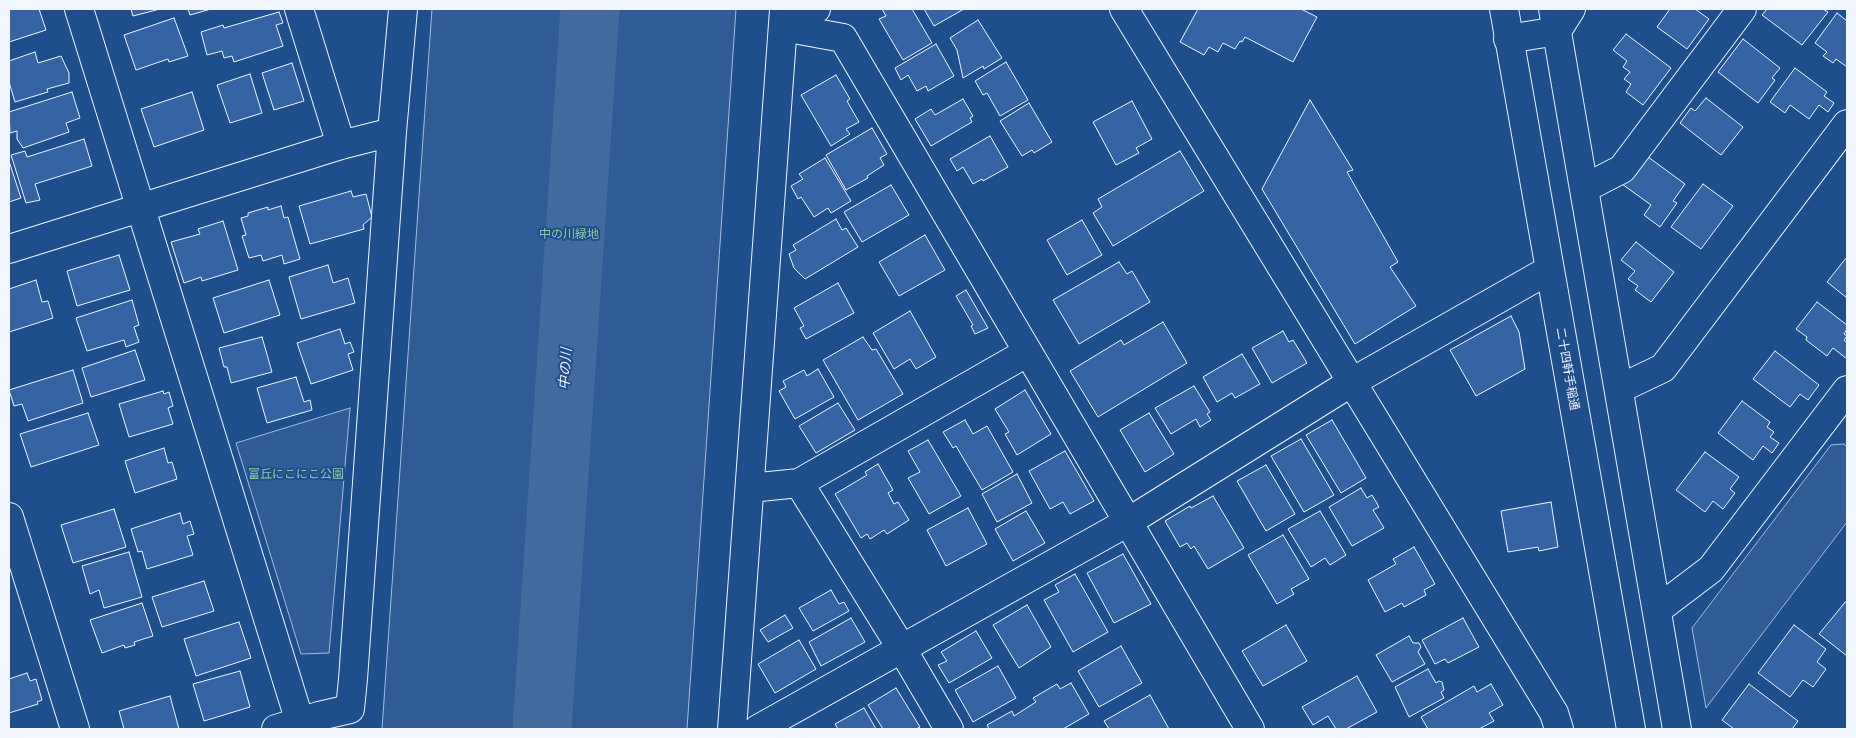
<!DOCTYPE html>
<html>
<head>
<meta charset="utf-8">
<style>
  body { margin:0 }
  #map { position:relative; width:1856px; height:738px; overflow:hidden; background:#1f4e8c; font-family:Arial,sans-serif }
  canvas { display:block }
  .frame { position:absolute; inset:0; border:10px solid #f2f6ff; pointer-events:none }
</style>
</head>
<body>
<div id="map">
<canvas width="1856" height="738"></canvas>
<div class="frame"></div>
</div>
<script>
const ctx = document.querySelector('canvas').getContext('2d');
ctx.lineJoin = 'round';
function paint(path, color) { ctx.fillStyle = color; ctx.fill(path, 'evenodd'); }
const toPath = rows => new Path2D(rows.map(r => 'M' + r).join(''));
function trace(path, color, width, dash) { ctx.strokeStyle = color; ctx.lineWidth = width; ctx.lineCap = dash ? 'butt' : 'round'; ctx.setLineDash(dash || []); ctx.stroke(path); }
function drawText(font, color, halo, rows, align = 'center') {
  ctx.font = font + ' Arial,"Noto Sans JP",sans-serif'; ctx.lineWidth = 4; ctx.setLineDash([]); ctx.textBaseline = 'middle'; ctx.strokeStyle = halo; ctx.fillStyle = color; for (const [text, x, y, turn = 0] of rows) {
    ctx.save(); ctx.translate(x, y); ctx.rotate((+turn || 0) * Math.PI / 180); ctx.textAlign = isNaN(turn) ? turn : align; if (halo) ctx.strokeText(text, 0, 0); ctx.fillText(text, 0, 0); ctx.restore();
  }
}
const green = toPath([
  [432,9,736,9,687,729,382,729,432,9],
  [350,408,329,653,301,654,236,443,350,408],
  [1844,444,1847,447,1847,522,1706,708,1692,628,1831,445,1844,444]
]);
paint(green, '#305b95');
trace(green, '#a8bbd7', 1);
trace(toPath([
  [542,729,590,9]
]), '#446ba0', 59);
const building = toPath([
  [9,9,39,9,46,30,9,42,9,9],
  [131,9,160,9,133,16,131,9],
  [188,9,211,9,190,15,188,9],
  [882,9,912,9,932,43,903,60,879,19,886,16,882,9],
  [924,9,964,9,934,26,924,9],
  [1198,9,1301,9,1317,17,1293,62,1245,37,1242,42,1240,41,1235,49,1223,43,1218,52,1209,47,1204,55,1180,42,1198,9],
  [1670,9,1695,9,1709,19,1687,49,1657,27,1670,9],
  [1767,9,1823,9,1828,12,1802,45,1762,15,1767,9],
  [279,12,283,23,276,25,283,46,234,62,232,56,224,58,222,51,207,55,201,32,223,25,224,28,279,12],
  [1837,13,1847,21,1847,67,1836,59,1833,63,1823,56,1827,52,1815,43,1837,13],
  [174,18,188,56,169,62,168,59,136,70,124,35,174,18],
  [978,20,1002,58,984,69,983,66,963,78,957,50,950,38,978,20],
  [1626,34,1671,68,1643,105,1626,92,1631,84,1624,79,1630,72,1623,67,1627,61,1613,50,1626,34],
  [1743,39,1780,68,1772,78,1775,80,1758,103,1718,72,1743,39],
  [936,44,954,76,928,91,926,86,917,91,908,75,901,80,895,68,936,44],
  [35,52,38,63,61,56,69,73,69,83,47,89,48,92,15,102,9,82,9,61,35,52],
  [1006,62,1028,100,1000,116,987,93,983,95,975,81,1006,62],
  [292,63,304,101,274,110,262,73,292,63],
  [1795,68,1827,92,1824,96,1834,103,1828,112,1819,105,1809,119,1790,105,1785,113,1770,102,1795,68],
  [250,74,262,113,230,123,217,85,250,74],
  [836,75,850,99,847,101,859,122,846,129,850,134,831,146,801,95,836,75],
  [72,92,80,118,66,123,69,132,23,148,17,139,17,131,10,133,9,112,72,92],
  [192,92,204,130,154,147,141,109,192,92],
  [1706,98,1743,127,1721,155,1680,123,1691,108,1695,111,1706,98],
  [963,99,973,116,970,118,972,122,931,146,915,119,931,109,935,115,963,99],
  [1310,100,1353,170,1347,172,1398,262,1390,267,1416,306,1355,344,1262,189,1310,100],
  [1132,101,1152,139,1136,148,1139,153,1116,165,1093,122,1132,101],
  [1029,103,1052,142,1034,153,1032,150,1022,156,1000,121,1029,103],
  [872,128,887,154,880,158,884,165,867,176,868,178,846,190,826,155,872,128],
  [990,136,1008,167,983,181,982,179,973,184,963,167,957,171,950,159,990,136],
  [84,139,92,166,35,184,40,200,26,203,11,155,25,151,27,157,84,139],
  [1180,151,1204,191,1113,246,1093,213,1102,207,1098,199,1180,151],
  [1644,154,1685,184,1673,201,1677,203,1660,227,1644,215,1651,205,1622,184,1644,154],
  [825,158,851,201,831,213,828,208,814,217,801,197,798,199,791,186,803,179,799,174,825,158],
  [9,161,21,198,9,202,9,161],
  [1703,184,1733,206,1701,249,1671,227,1703,184],
  [891,185,909,215,862,242,844,212,891,185],
  [351,191,353,197,366,194,372,217,363,225,364,229,310,244,299,206,351,191],
  [281,206,284,218,288,217,300,259,284,264,282,255,263,261,261,255,249,258,242,236,246,235,241,218,248,216,248,213,268,207,268,210,281,206],
  [836,219,842,230,846,228,858,247,805,279,794,268,789,254,796,250,793,245,836,219],
  [1082,220,1102,255,1067,275,1047,240,1082,220],
  [223,221,238,270,202,281,201,277,184,283,171,242,200,234,198,229,223,221],
  [925,235,945,270,899,296,879,262,925,235],
  [1636,242,1674,272,1651,302,1635,290,1638,286,1628,279,1635,271,1621,260,1636,242],
  [119,255,130,290,77,306,67,271,119,255],
  [1847,257,1847,298,1827,282,1847,257],
  [1119,262,1127,274,1132,271,1150,302,1079,344,1053,300,1119,262],
  [328,265,333,283,348,278,355,303,301,319,289,277,328,265],
  [36,280,42,302,48,301,53,318,9,332,9,289,36,280],
  [269,280,280,315,224,333,213,298,269,280],
  [838,283,854,313,806,339,800,328,804,326,794,308,838,283],
  [966,290,988,328,975,334,971,326,973,325,956,296,966,290],
  [132,300,139,325,134,327,139,342,126,347,124,340,87,351,76,318,132,300],
  [1817,302,1847,325,1847,329,1844,334,1847,336,1844,340,1847,343,1847,359,1833,348,1827,356,1806,340,1807,337,1796,329,1817,302],
  [910,311,936,357,916,369,910,359,894,369,873,333,910,311],
  [1511,316,1519,332,1525,369,1476,396,1450,350,1511,316],
  [1163,322,1187,363,1098,417,1070,371,1121,340,1124,345,1163,322],
  [340,329,345,344,350,342,354,352,348,354,353,370,311,384,297,343,340,329],
  [1283,331,1289,342,1293,340,1307,363,1272,383,1252,348,1283,331],
  [262,337,272,372,231,383,227,367,224,367,219,348,262,337],
  [863,337,872,350,876,349,903,394,858,420,823,360,863,337],
  [135,350,145,380,91,397,82,368,135,350],
  [1775,351,1819,385,1808,400,1800,394,1790,407,1753,379,1775,351],
  [1242,354,1260,384,1235,398,1232,393,1217,402,1203,377,1242,354],
  [818,369,834,397,795,419,779,391,786,387,783,381,804,370,807,376,818,369],
  [73,370,83,403,28,421,22,404,14,406,9,390,73,370],
  [296,377,304,402,310,400,312,410,267,423,257,388,296,377],
  [1194,386,1210,412,1207,414,1211,420,1200,427,1196,419,1171,434,1155,408,1194,386],
  [1025,390,1051,434,1017,455,1005,434,1009,432,995,409,1025,390],
  [163,391,164,394,169,392,173,406,168,408,173,424,129,437,119,404,163,391],
  [1742,401,1770,422,1767,427,1774,432,1770,437,1779,443,1772,453,1763,446,1753,460,1718,433,1742,401],
  [838,403,855,430,816,453,799,426,838,403],
  [88,413,99,445,31,467,20,434,88,413],
  [1149,413,1174,454,1145,472,1120,430,1149,413],
  [965,420,973,434,987,426,1013,472,982,490,956,446,953,448,943,432,965,420],
  [1332,420,1366,478,1341,493,1306,435,1332,420],
  [1301,439,1334,495,1304,512,1271,456,1301,439],
  [928,440,961,496,929,514,908,478,920,472,908,451,928,440],
  [164,448,168,463,172,462,177,479,135,493,125,461,164,448],
  [1065,451,1094,501,1070,514,1063,502,1050,509,1029,471,1065,451],
  [1705,452,1739,477,1730,489,1735,493,1723,509,1713,501,1705,512,1676,490,1705,452],
  [878,464,893,490,888,493,894,504,898,502,909,520,887,534,884,530,870,539,867,534,861,538,835,494,867,475,865,472,878,464],
  [1266,465,1295,514,1266,531,1237,481,1266,465],
  [1017,474,1032,503,997,522,982,494,1017,474],
  [1361,488,1367,498,1372,495,1379,507,1373,510,1384,528,1352,546,1329,507,1361,488],
  [1213,496,1244,548,1208,569,1194,546,1191,549,1187,543,1180,547,1165,521,1190,506,1191,508,1213,496],
  [1551,502,1558,547,1539,551,1538,547,1508,552,1501,511,1551,502],
  [968,508,987,544,946,566,927,530,968,508],
  [114,509,126,547,73,563,61,525,114,509],
  [1026,511,1045,543,1013,561,995,529,1026,511],
  [1320,511,1346,555,1330,565,1325,558,1311,567,1288,529,1320,511],
  [180,513,183,524,190,521,194,534,187,536,193,555,147,569,142,551,138,552,131,529,180,513],
  [1283,535,1309,579,1291,589,1294,594,1277,604,1248,555,1283,535],
  [1414,547,1435,584,1424,590,1426,595,1404,607,1402,603,1385,612,1368,580,1396,564,1393,559,1414,547],
  [129,552,142,597,104,608,99,590,90,594,82,566,129,552],
  [1123,554,1151,604,1114,623,1087,573,1123,554],
  [1075,574,1108,632,1073,652,1044,600,1059,592,1055,585,1075,574],
  [204,581,214,611,162,627,152,597,204,581],
  [831,590,839,604,844,602,849,611,813,631,799,608,831,590],
  [1847,600,1847,656,1819,634,1847,600],
  [142,603,153,636,134,642,135,645,125,648,124,645,102,653,90,620,142,603],
  [1027,605,1051,647,1019,668,993,625,1027,605],
  [785,615,793,628,768,642,760,630,785,615],
  [851,618,865,642,821,666,809,642,851,618],
  [1463,618,1479,647,1448,663,1445,659,1435,664,1422,640,1463,618],
  [239,622,251,658,196,676,184,639,239,622],
  [1286,625,1307,661,1263,686,1242,651,1286,625],
  [1794,625,1826,649,1817,662,1826,669,1813,687,1803,680,1790,697,1758,673,1794,625],
  [976,631,992,658,949,683,938,665,947,661,941,652,976,631],
  [1409,636,1413,643,1419,643,1421,647,1418,652,1425,664,1392,682,1376,655,1409,636],
  [799,640,816,669,775,693,758,664,799,640],
  [1121,646,1142,683,1099,707,1078,671,1121,646],
  [998,666,1016,698,973,722,955,690,998,666],
  [1428,669,1436,683,1439,681,1442,682,1444,690,1441,692,1444,698,1409,717,1395,687,1428,669],
  [240,671,250,707,204,721,193,684,240,671],
  [27,673,30,681,36,679,42,700,37,702,38,704,9,713,9,679,27,673],
  [1357,676,1377,712,1346,729,1336,729,1328,716,1313,725,1302,707,1357,676],
  [1071,683,1089,714,1063,729,989,729,987,725,1012,711,1014,716,1036,702,1033,698,1057,684,1060,689,1071,683],
  [1491,684,1503,705,1489,713,1494,721,1479,729,1428,729,1421,717,1474,686,1477,692,1491,684],
  [1749,684,1798,721,1792,729,1734,729,1722,720,1749,684],
  [896,688,920,727,916,729,883,729,868,705,896,688],
  [1150,695,1169,729,1109,729,1104,721,1150,695],
  [170,696,179,729,124,729,119,711,170,696],
  [864,708,876,729,838,729,835,724,864,708]
]);
paint(building, '#3563a3');
trace(building, '#f2f6ff', 1);
const street = toPath([
  [79,9,300,722],
  [299,9,341,145],
  [1124,9,1554,713,1559,729],
  [783,27,843,38,1250,729],
  [783,27,816,9],
  [1508,39,1557,31,1571,9],
  [1585,188,1622,169,1742,9],
  [9,249,341,145,392,132],
  [1619,389,1663,368,1847,124],
  [799,483,902,649,949,729],
  [750,488,799,483,1028,352],
  [9,517,75,729],
  [1657,610,1711,569,1847,390],
  [276,729,319,716,350,709,353,679,392,132,403,9],
  [732,729,784,10],
  [758,729,1128,522,1352,382,1549,270]
]);
const secondary = toPath([
  [1504,9,1631,729],
  [1553,9,1677,729]
]);
trace(street, '#f2f6ff', 30);
trace(secondary, '#f2f6ff', 30);
trace(street, '#1f4e8c', 28);
trace(secondary, '#1f4e8c', 28);
drawText('12px', '#97c8a6', '#1f4e8c', [
  ["中の川緑地",569,235],
  ["富丘にこにこ公園",296,475]
]);
drawText('12px', '#f2f6ff', '#1f4e8c', [
  ["二十四軒手稲通",1567,369,80]
]);
drawText('italic 14px', '#f2f6ff', '#1f4e8c', [
  ["中の川",566,369,-86]
]);
</script>
</body>
</html>
